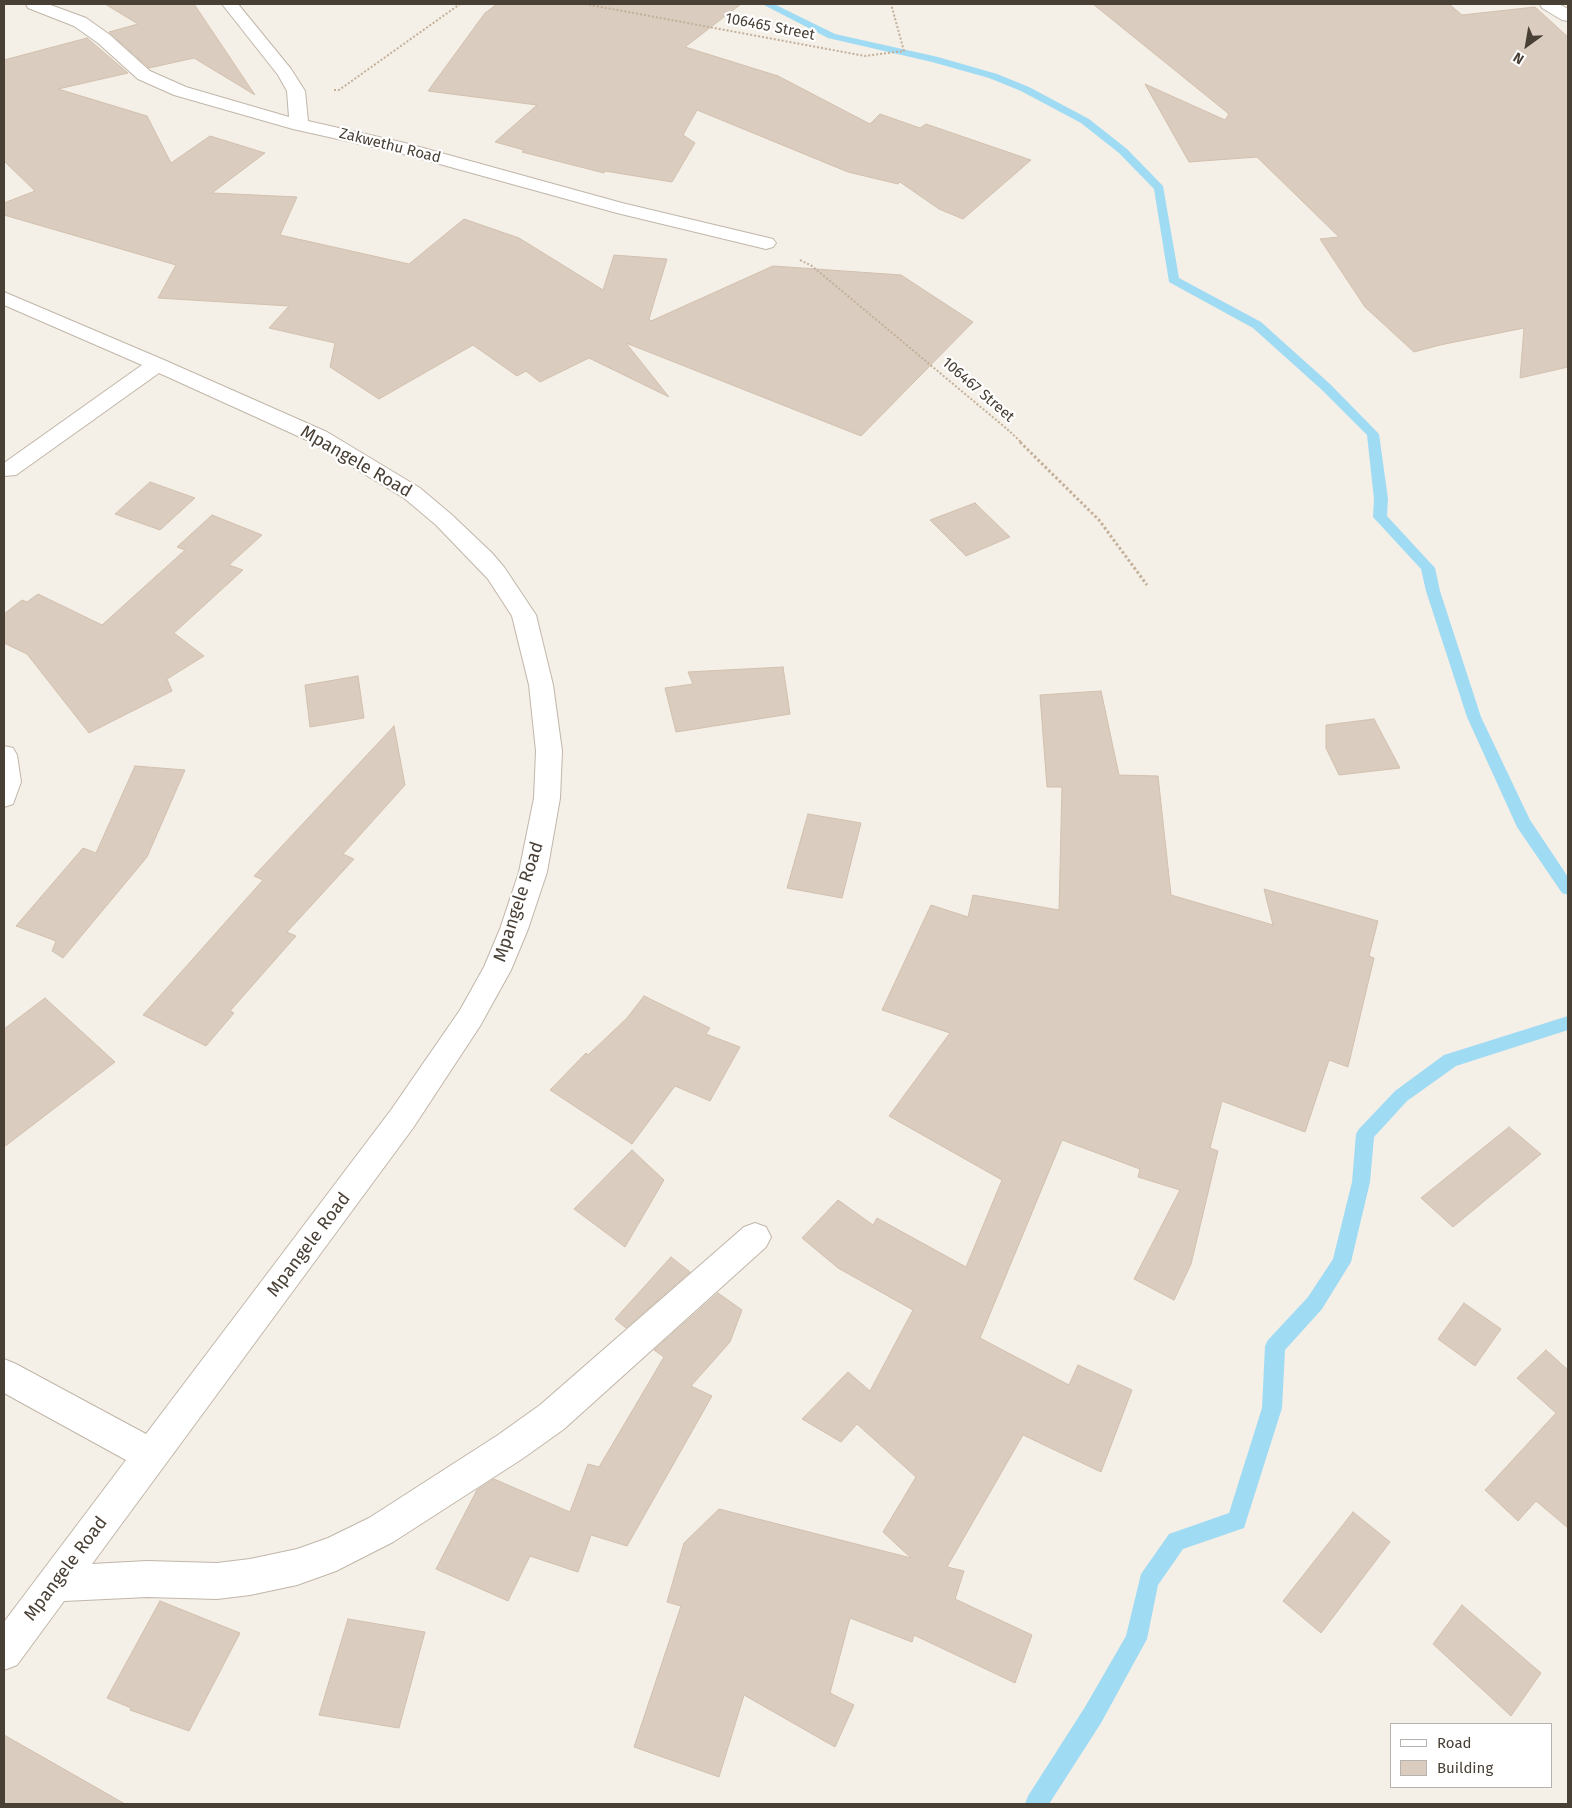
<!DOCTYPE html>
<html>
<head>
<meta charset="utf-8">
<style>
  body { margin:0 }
  #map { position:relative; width:1572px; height:1808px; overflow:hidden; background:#f4efe7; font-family:"Fira Sans",sans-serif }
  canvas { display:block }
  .frame { position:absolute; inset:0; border:5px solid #483f35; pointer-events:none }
  .legend { position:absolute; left:1390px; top:1723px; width:162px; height:65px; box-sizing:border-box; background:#fff; border:1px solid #b6b2ae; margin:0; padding:6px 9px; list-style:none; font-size:15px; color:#483f35 }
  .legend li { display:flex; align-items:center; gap:10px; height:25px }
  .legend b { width:25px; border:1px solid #b6b2ae }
  .north { position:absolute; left:1502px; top:20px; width:50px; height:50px; -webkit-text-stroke:4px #fff; paint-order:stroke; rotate:212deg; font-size:14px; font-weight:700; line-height:20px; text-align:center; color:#483f35 }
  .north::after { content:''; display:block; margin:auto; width:18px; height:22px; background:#483f35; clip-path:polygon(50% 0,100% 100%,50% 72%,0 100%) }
</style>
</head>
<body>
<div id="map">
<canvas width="1572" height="1808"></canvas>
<div class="frame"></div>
<ul class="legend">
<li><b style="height:6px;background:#fff"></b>Road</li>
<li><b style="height:14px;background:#daccbf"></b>Building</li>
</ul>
<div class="north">N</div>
</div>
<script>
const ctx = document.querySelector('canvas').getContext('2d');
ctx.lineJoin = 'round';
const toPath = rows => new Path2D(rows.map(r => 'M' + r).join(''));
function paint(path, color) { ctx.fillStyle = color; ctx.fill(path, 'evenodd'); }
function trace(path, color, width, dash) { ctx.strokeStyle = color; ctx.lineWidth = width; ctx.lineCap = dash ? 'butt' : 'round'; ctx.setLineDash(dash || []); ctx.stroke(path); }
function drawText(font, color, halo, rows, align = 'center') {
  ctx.font = font + ' "Fira Sans",sans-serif'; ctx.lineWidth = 4.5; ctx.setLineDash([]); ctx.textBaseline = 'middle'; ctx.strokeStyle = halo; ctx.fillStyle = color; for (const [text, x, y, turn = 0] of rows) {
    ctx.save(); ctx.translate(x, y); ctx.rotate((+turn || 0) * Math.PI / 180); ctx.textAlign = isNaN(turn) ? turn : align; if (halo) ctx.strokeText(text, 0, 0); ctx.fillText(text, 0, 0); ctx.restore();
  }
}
paint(toPath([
  [762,4,774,4,835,34,938,57,997,74,1029,87,1089,119,1127,149,1163,186,1179,278,1261,322,1330,384,1379,434,1388,499,1387,516,1435,568,1440,591,1481,717,1530,820,1568,877,1568,895,1562,893,1517,827,1467,717,1426,591,1421,569,1373,517,1374,499,1367,435,1322,390,1253,328,1169,282,1154,189,1119,153,1081,123,1021,91,989,78,932,62,828,38,762,4],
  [1568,1016,1568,1030,1456,1066,1407,1101,1374,1137,1370,1182,1351,1262,1322,1309,1285,1350,1282,1408,1244,1528,1183,1549,1158,1585,1147,1639,1101,1723,1049,1804,1025,1804,1028,1796,1085,1707,1126,1636,1141,1574,1169,1534,1229,1513,1262,1408,1265,1346,1268,1340,1308,1297,1333,1259,1352,1182,1356,1134,1359,1129,1395,1091,1444,1055,1568,1016]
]), '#a0dbf4');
const building = toPath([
  [105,4,194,4,255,95,194,58,149,68,109,32,138,24,105,4],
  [497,4,741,4,685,47,778,76,870,124,880,114,920,128,926,124,1031,160,963,219,939,209,900,182,898,184,848,172,697,110,683,135,695,143,672,182,605,171,604,173,522,152,524,150,495,142,537,105,428,91,485,13,497,4],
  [1093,4,1449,4,1462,15,1535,7,1568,37,1568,367,1520,378,1524,328,1440,345,1414,352,1365,307,1320,239,1339,237,1257,157,1189,162,1145,84,1225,120,1229,114,1093,4],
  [87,38,128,73,58,89,147,116,171,163,210,136,265,153,212,193,297,197,280,235,409,264,464,219,519,238,603,290,614,255,667,259,649,319,651,321,773,266,901,275,973,322,861,436,626,343,669,397,589,358,540,382,526,371,517,376,473,345,379,399,330,367,335,343,269,328,289,306,158,298,176,265,4,215,4,203,35,191,4,161,4,60,87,38],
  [150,482,195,498,160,530,115,514,150,482],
  [975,503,1010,537,966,556,930,520,975,503],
  [212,515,262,535,229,565,243,570,174,633,204,656,167,679,172,691,89,733,27,654,4,643,4,614,22,600,27,602,38,594,102,625,185,550,177,547,212,515],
  [783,667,790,714,676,732,665,688,693,684,688,672,783,667],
  [358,676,364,718,310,727,305,685,358,676],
  [1101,691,1119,775,1158,776,1171,895,1273,925,1264,889,1378,921,1369,956,1374,958,1348,1067,1329,1060,1305,1132,1222,1101,1210,1148,1218,1151,1191,1264,1174,1300,1134,1279,1180,1190,1138,1177,1140,1169,1062,1140,980,1338,1069,1385,1078,1365,1132,1390,1101,1472,1023,1435,947,1567,964,1571,955,1599,1032,1635,1015,1683,914,1635,912,1642,850,1618,830,1693,854,1705,835,1747,744,1695,719,1777,634,1747,681,1606,667,1602,684,1543,719,1509,911,1558,883,1532,916,1477,857,1424,841,1442,802,1419,848,1372,870,1391,913,1310,838,1268,802,1238,838,1200,873,1225,877,1218,966,1267,1002,1180,889,1116,950,1033,882,1010,931,905,968,917,973,895,1059,910,1062,787,1047,787,1040,695,1101,691],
  [1374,719,1400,768,1339,775,1326,748,1326,725,1374,719],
  [394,726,405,785,343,854,354,859,287,932,296,936,230,1011,234,1013,206,1046,143,1015,263,880,254,876,394,726],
  [135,766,185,770,147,857,63,958,52,951,56,941,16,926,83,848,96,853,135,766],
  [808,814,861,823,842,898,787,888,808,814],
  [644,996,710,1028,706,1034,740,1047,710,1101,675,1086,632,1144,550,1090,586,1053,588,1055,627,1018,644,996],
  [45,998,115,1062,4,1147,4,1029,45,998],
  [1509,1127,1541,1154,1453,1227,1421,1198,1509,1127],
  [632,1150,664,1180,625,1247,574,1209,632,1150],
  [671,1257,690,1272,626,1328,615,1319,671,1257],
  [718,1293,742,1310,730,1342,691,1386,712,1396,627,1546,591,1535,578,1572,530,1556,508,1601,436,1569,477,1490,494,1479,570,1512,588,1464,599,1467,664,1357,654,1350,718,1293],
  [1464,1303,1501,1329,1475,1366,1438,1339,1464,1303],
  [1546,1350,1568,1370,1568,1528,1536,1501,1518,1521,1485,1490,1556,1413,1517,1378,1546,1350],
  [1353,1512,1390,1542,1321,1633,1283,1601,1353,1512],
  [160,1601,240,1633,189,1731,130,1710,131,1708,107,1698,160,1601],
  [1462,1605,1541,1673,1511,1716,1433,1644,1462,1605],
  [348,1619,425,1632,399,1728,319,1715,348,1619],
  [4,1735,55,1764,125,1804,4,1804,4,1735]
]);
paint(building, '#daccbf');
trace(building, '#d2c0ae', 1);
const minor = toPath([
  [26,4,48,4,86,18,110,35,150,71,186,87,289,117,287,91,278,75,222,4,238,4,291,69,305,91,308,121,405,143,622,203,773,239,776,243,773,247,766,249,617,213,396,152,293,129,174,95,138,79,98,43,74,26,28,8,26,4],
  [1540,4,1559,4,1568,9,1568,21,1562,20,1542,8,1540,4],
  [4,292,164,360,327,432,420,488,452,515,492,553,504,567,536,615,553,685,562,751,560,798,547,872,528,929,511,970,480,1026,413,1128,92,1564,147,1561,217,1563,250,1559,297,1549,328,1538,369,1518,498,1435,540,1405,744,1227,755,1223,766,1227,771,1237,766,1247,564,1429,522,1459,393,1542,336,1571,297,1585,250,1595,217,1599,147,1597,64,1601,17,1665,4,1670,4,1622,126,1460,4,1393,4,1359,16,1364,146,1434,391,1110,460,1010,484,967,500,929,519,872,534,798,536,751,529,685,512,616,488,579,436,525,404,498,311,442,159,373,16,475,4,476,4,463,142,365,4,305,4,292],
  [4,746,13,748,17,755,21,782,13,804,4,807,4,746]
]);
trace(minor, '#c1b6a9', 2);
trace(toPath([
  [585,4,865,56,904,51,891,4],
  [334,90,339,90,460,4],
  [800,260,812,266,1007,429,1022,443]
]), '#c3b099', 2, [2, 2]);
trace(toPath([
  [1020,442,1099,520,1147,585]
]), '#c3b099', 3, [2.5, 2.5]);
paint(minor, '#fff');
drawText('15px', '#483f35', '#fff', [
  ["106465 Street",770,27,11],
  ["Zakwethu Road",390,146,14],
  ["106467 Street",978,390,41]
]);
drawText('18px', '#483f35', '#fff', [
  ["Mpangele Road",356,462,30],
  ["Mpangele Road",519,902,-72],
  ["Mpangele Road",309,1245,-53],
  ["Mpangele Road",66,1569,-53]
]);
</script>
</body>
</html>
